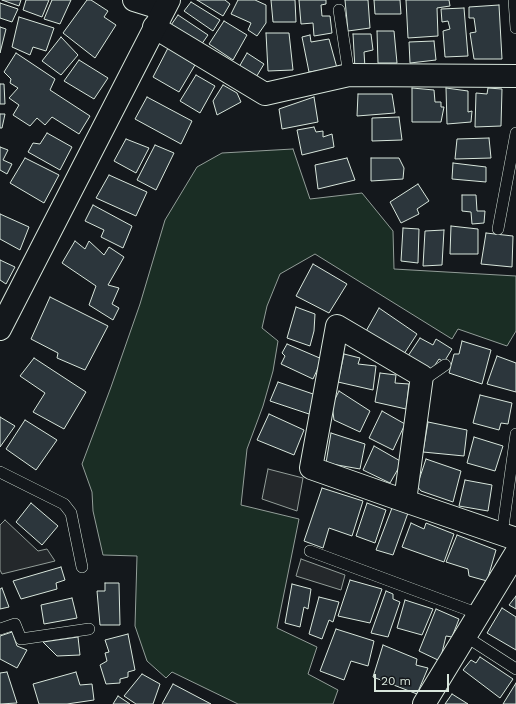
<!DOCTYPE html>
<html>
<head>
<meta charset="utf-8">
<style>
  body { margin:0 }
  #map { position:relative; width:516px; height:704px; overflow:hidden; background:#14181c; font-family:"Work Sans",sans-serif }
  canvas { display:block }
  .scale { position:absolute; left:374px; top:674px; width:75px; height:18px; box-sizing:border-box; border:2px solid #d8e6dc; border-top:0; padding-left:5px; font-size:12px; line-height:14px; white-space:nowrap; color:#d8e6dc; -webkit-text-stroke:3px #14181c; paint-order:stroke }
</style>
</head>
<body>
<div id="map">
<canvas width="516" height="704"></canvas>
<div class="scale">20 m</div>
</div>
<script>
const ctx = document.querySelector('canvas').getContext('2d');
ctx.lineJoin = 'round';
function paint(path, color) { ctx.fillStyle = color; ctx.fill(path, 'evenodd'); }
const toPath = rows => new Path2D(rows.map(r => 'M' + r).join(''));
function trace(path, color, width, dash) { ctx.strokeStyle = color; ctx.lineWidth = width; ctx.lineCap = dash ? 'butt' : 'round'; ctx.setLineDash(dash || []); ctx.stroke(path); }
const green = toPath([
  [293,149,310,199,362,193,393,231,394,269,516,276,516,331,507,346,458,329,452,339,315,254,280,274,267,306,262,328,278,341,273,371,263,406,247,449,241,505,299,519,277,628,317,647,308,674,338,690,333,704,238,704,172,672,166,678,147,661,135,626,137,556,103,555,93,511,92,492,82,464,111,387,140,304,165,220,197,167,222,153,293,149]
]);
paint(green, '#1a2d24');
trace(green, '#939e99', 1);
const parking = toPath([
  [268,469,303,478,297,511,262,499,268,469],
  [5,520,38,551,47,549,55,561,2,574,0,570,0,525,5,520],
  [301,559,345,575,341,590,296,576,301,559]
]);
paint(parking, '#24282b');
trace(parking, '#939e99', 1);
const building = toPath([
  [2,0,21,0,19,6,2,0],
  [26,0,49,0,42,17,23,10,26,0],
  [52,0,71,0,60,24,44,19,52,0],
  [87,0,91,0,108,11,104,17,116,25,95,58,63,33,87,0],
  [197,0,225,0,230,4,223,16,197,0],
  [238,0,255,0,266,5,266,23,257,36,248,30,251,23,231,14,238,0],
  [271,0,295,0,296,22,273,22,271,0],
  [299,0,326,0,326,4,321,5,322,16,330,16,332,33,314,36,313,23,301,24,299,0],
  [345,0,368,0,370,28,348,31,345,0],
  [374,0,400,0,401,14,375,14,374,0],
  [406,0,449,0,450,6,437,8,438,36,408,38,406,0],
  [191,2,220,20,213,31,184,11,191,2],
  [0,3,18,9,12,22,0,18,0,3],
  [499,5,502,59,474,59,470,33,476,32,474,18,469,18,469,7,499,5],
  [464,8,468,56,445,57,443,31,450,29,448,21,442,22,441,9,464,8],
  [178,15,208,35,199,48,169,28,178,15],
  [19,17,54,28,46,51,33,47,30,55,12,47,19,17],
  [224,21,247,35,233,60,209,44,224,21],
  [0,27,6,29,0,53,0,27],
  [377,31,394,31,397,63,378,63,377,31],
  [266,33,289,33,293,70,268,71,266,33],
  [353,34,371,34,373,50,364,52,365,68,355,69,353,34],
  [310,35,311,42,329,39,337,68,309,72,302,37,310,35],
  [61,37,78,55,61,75,42,61,61,37],
  [434,41,436,60,410,63,409,42,434,41],
  [168,48,195,65,179,92,153,77,168,48],
  [16,53,55,79,50,90,90,116,79,134,52,117,45,125,37,118,30,126,13,115,19,105,9,98,18,88,10,83,11,79,4,72,16,53],
  [247,53,264,64,255,79,239,67,247,53],
  [79,60,108,78,94,99,64,81,79,60],
  [196,75,215,86,200,113,180,101,196,75],
  [0,84,4,84,5,104,0,104,0,84],
  [223,85,237,93,241,102,217,115,213,101,223,85],
  [412,88,434,90,435,102,441,102,441,107,444,107,441,122,412,122,412,88],
  [446,88,468,91,468,112,472,111,471,122,447,124,446,88],
  [488,88,502,89,501,126,475,127,476,93,487,94,488,88],
  [358,94,392,94,395,113,357,116,358,94],
  [147,97,192,121,181,144,135,119,147,97],
  [314,97,318,122,282,129,279,109,314,97],
  [0,114,5,114,2,128,0,128,0,114],
  [399,117,402,140,372,141,372,118,399,117],
  [314,127,316,132,323,131,323,137,332,134,334,147,302,155,297,130,314,127],
  [47,133,72,147,60,170,28,152,33,143,40,144,47,133],
  [489,138,491,158,455,159,457,139,489,138],
  [126,139,149,148,136,173,114,161,126,139],
  [155,145,174,153,156,190,137,180,155,145],
  [0,147,8,150,3,160,12,164,7,174,0,170,0,147],
  [25,158,59,175,44,203,10,183,25,158],
  [347,158,355,180,318,189,315,165,347,158],
  [371,158,399,158,404,168,403,179,371,181,371,158],
  [453,163,486,167,486,182,452,179,453,163],
  [109,175,147,192,136,216,96,198,109,175],
  [418,184,429,201,417,209,419,214,401,223,390,202,418,184],
  [462,195,476,195,477,211,485,211,484,223,472,224,471,212,462,211,462,195],
  [93,205,132,226,123,248,101,237,104,230,85,221,93,205],
  [0,214,29,227,20,250,0,239,0,214],
  [451,226,478,229,478,254,450,254,451,226],
  [403,228,419,229,418,263,401,261,403,228],
  [444,230,442,265,423,266,425,231,444,230],
  [486,233,513,236,512,267,481,264,486,233],
  [75,241,85,249,89,241,104,255,109,247,124,257,108,285,119,288,112,304,119,308,113,320,89,305,96,286,62,263,75,241],
  [0,260,15,267,6,284,0,280,0,260],
  [313,264,347,284,329,313,296,296,313,264],
  [50,297,108,326,85,370,57,358,58,353,31,339,50,297],
  [296,307,315,314,314,331,310,346,287,338,296,307],
  [379,308,417,334,402,357,365,333,379,308],
  [420,338,433,345,436,339,452,349,444,362,439,359,431,371,408,356,420,338],
  [462,341,491,350,482,384,449,373,454,354,459,354,462,341],
  [287,344,322,359,313,379,281,364,285,356,282,353,287,344],
  [344,354,360,358,358,364,376,366,373,390,338,382,344,354],
  [497,356,516,363,516,392,487,384,497,356],
  [34,358,86,392,64,429,33,412,45,393,20,376,34,358],
  [380,373,396,375,395,383,409,384,406,409,375,402,380,373],
  [278,382,316,395,309,414,270,401,278,382],
  [339,391,370,411,360,432,334,420,332,405,339,391],
  [480,395,512,403,508,424,501,423,499,430,473,423,480,395],
  [382,411,405,424,393,450,369,438,382,411],
  [269,414,304,430,294,455,257,440,269,414],
  [0,417,15,426,0,447,0,417],
  [25,420,57,440,36,470,6,449,25,420],
  [428,422,467,430,464,456,423,452,428,422],
  [331,433,365,444,360,469,326,463,331,433],
  [474,437,503,446,495,471,467,463,474,437],
  [374,446,402,462,390,483,363,470,374,446],
  [426,459,461,471,453,502,421,491,417,486,426,459],
  [465,480,492,485,488,511,459,506,465,480],
  [322,488,363,501,352,536,329,528,323,548,304,541,322,488],
  [31,503,58,526,42,545,16,522,31,503],
  [367,503,386,510,375,543,356,536,367,503],
  [392,508,408,513,393,555,376,550,392,508],
  [411,523,424,529,426,523,454,534,444,562,402,547,411,523],
  [457,535,496,550,487,581,469,576,468,569,446,562,457,535],
  [61,567,65,580,56,583,57,589,21,599,13,581,61,567],
  [350,580,382,589,370,623,338,616,350,580],
  [105,583,119,583,120,625,100,625,97,591,105,591,105,583],
  [292,584,311,589,308,609,304,607,300,627,285,623,292,584],
  [2,588,9,607,0,609,0,589,2,588],
  [386,591,393,594,393,599,400,602,388,637,371,633,386,591],
  [516,596,516,609,509,605,516,596],
  [319,597,339,602,333,622,329,620,322,639,309,634,319,597],
  [72,598,77,618,44,624,41,605,72,598],
  [405,600,433,609,422,635,397,628,405,600],
  [502,608,516,617,516,650,487,633,502,608],
  [436,609,459,619,452,637,446,636,440,661,419,651,436,609],
  [336,629,374,641,368,666,351,661,344,680,320,671,336,629],
  [12,632,17,646,27,650,17,668,0,659,0,636,12,632],
  [128,634,135,670,128,672,128,677,120,679,120,683,106,684,100,665,107,661,105,653,109,652,105,640,128,634],
  [78,637,80,655,57,656,43,642,78,637],
  [383,645,417,659,416,665,428,668,417,694,373,677,383,645],
  [480,657,513,679,500,698,463,670,471,660,476,663,480,657],
  [7,672,17,703,0,704,0,673,7,672],
  [76,672,80,685,92,684,94,700,67,704,39,704,33,684,76,672],
  [142,674,160,684,153,704,136,704,124,696,142,674],
  [516,683,516,704,503,704,516,683],
  [173,684,211,704,162,704,173,684],
  [452,694,468,704,445,704,452,694],
  [118,696,130,704,113,704,118,696]
]);
paint(building, '#2c363c');
trace(building, '#d8e6dc', 1);
const lane = toPath([
  [514,0,516,28],
  [339,10,349,75],
  [498,229,516,133],
  [422,381,445,365],
  [0,472,64,504,71,513,82,567],
  [502,534,516,434],
  [310,551,479,614],
  [0,629,15,624,21,639,89,629],
  [465,636,516,669]
]);
const street = toPath([
  [134,0,163,9],
  [154,27,265,94,349,75,516,76],
  [405,501,422,376,337,326,311,468,405,501,516,539],
  [424,704,516,553]
]);
const secondary = toPath([
  [0,329,169,0]
]);
trace(lane, '#d8e6dc', 12);
trace(street, '#d8e6dc', 24);
trace(secondary, '#d8e6dc', 24);
trace(lane, '#14181c', 11);
trace(street, '#14181c', 22);
trace(secondary, '#14181c', 22);
</script>
</body>
</html>
